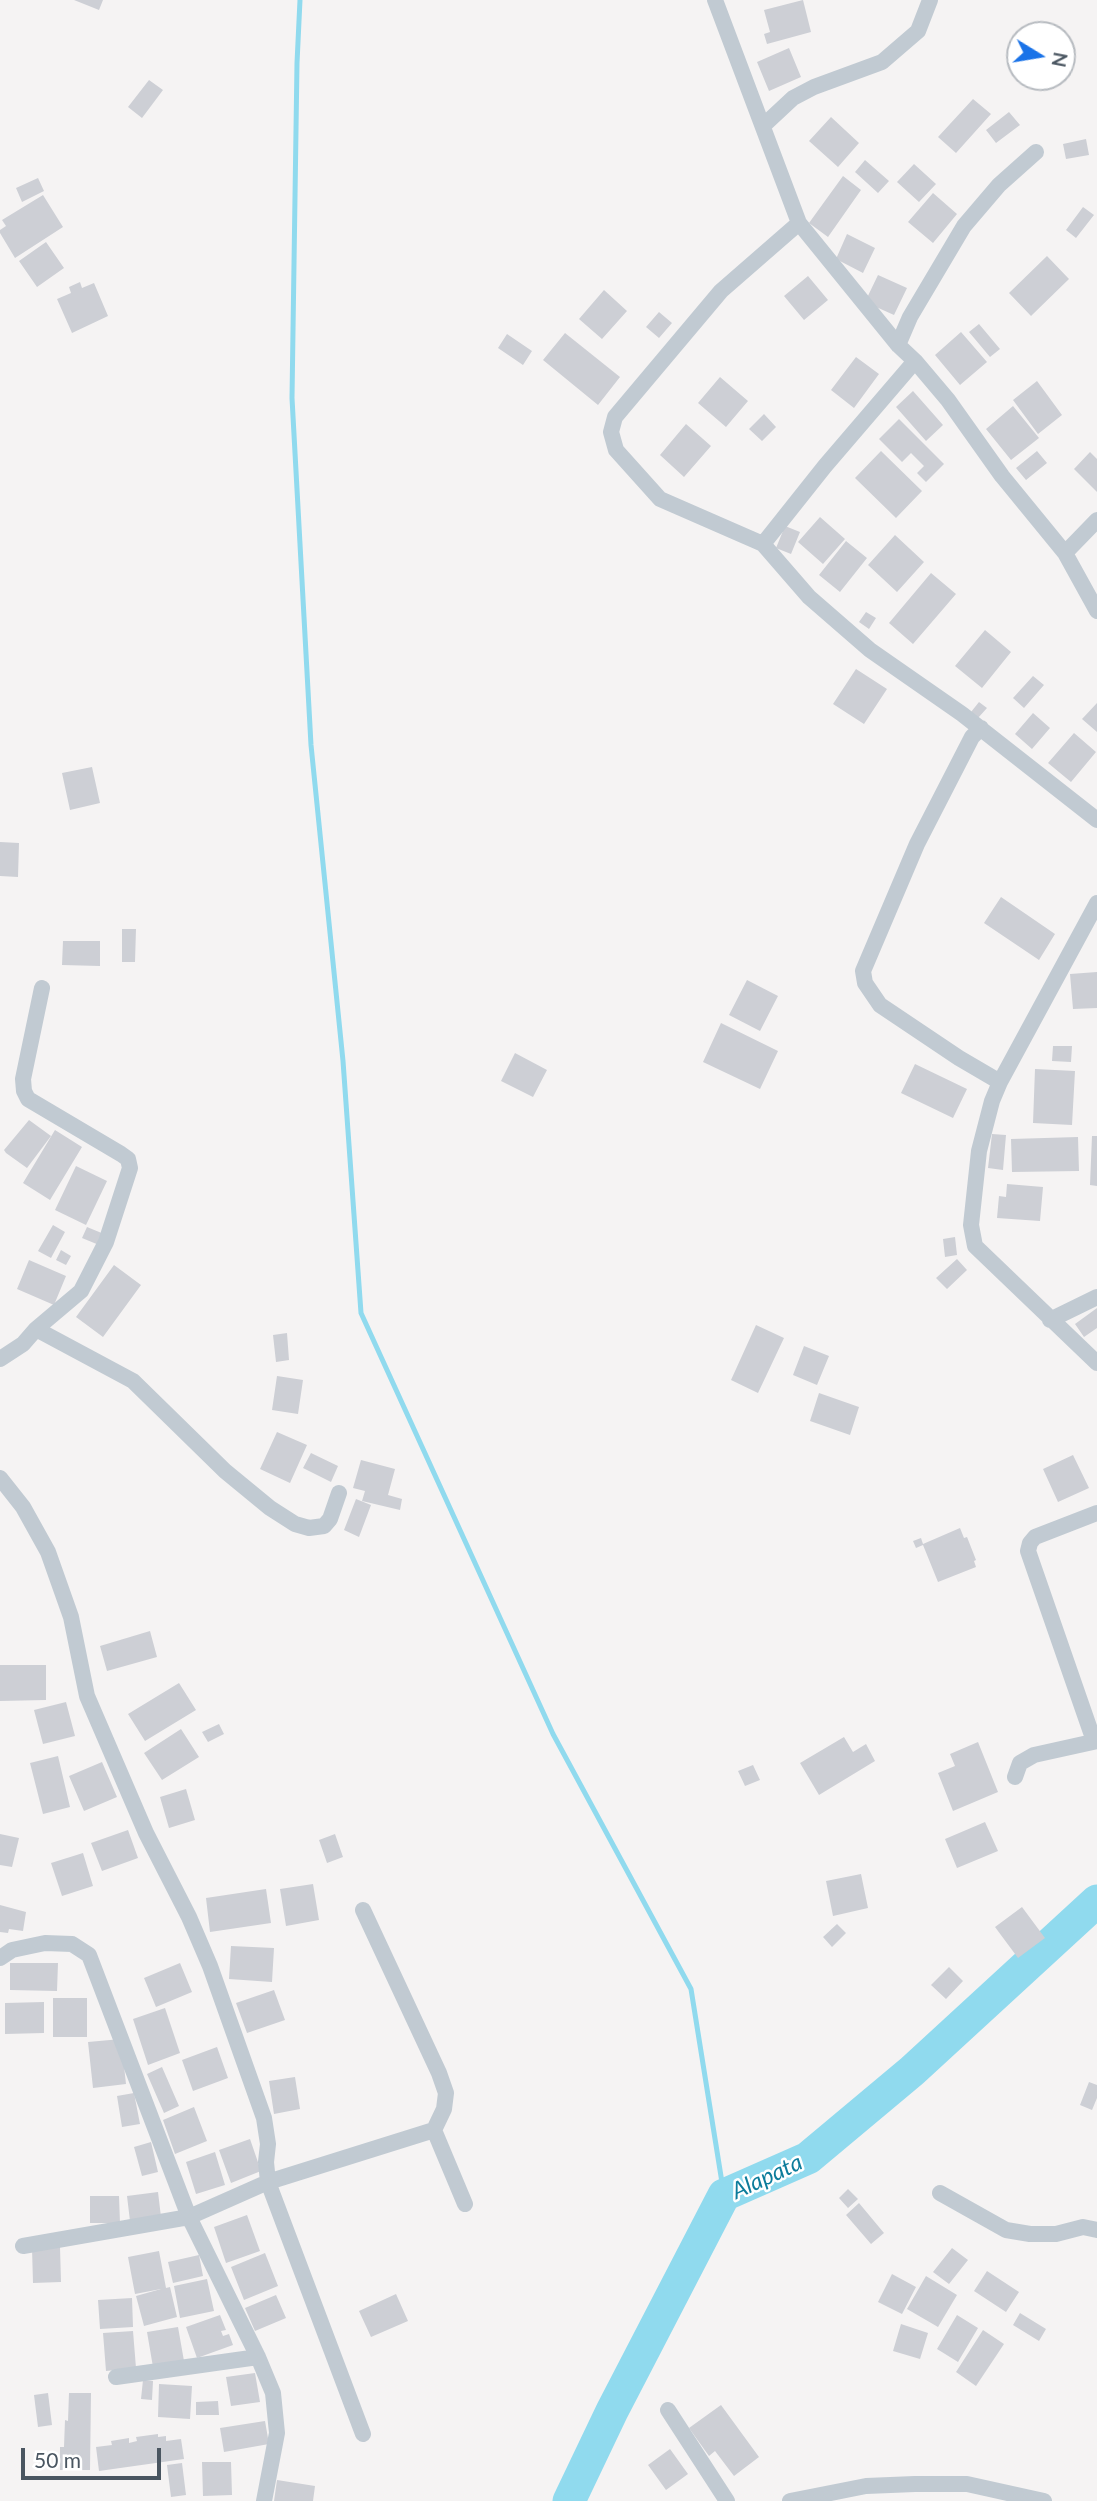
<!DOCTYPE html>
<html>
<head>
<meta charset="utf-8">
<style>
  body { margin:0 }
  #map { position:relative; width:1097px; height:2501px; overflow:hidden; background:#f5f3f3; font-family:Lato,sans-serif }
  canvas { display:block }
  .north { position:absolute; left:1006px; top:21px; width:70px; height:70px; box-sizing:border-box; background:#fff; border:2px solid #b7bbc0; border-radius:50%; rotate:101deg; font-size:19px; font-weight:700; line-height:28px; text-align:center; color:#4a5661 }
  .north::after { content:''; display:block; margin:auto; width:24px; height:32px; background:#1a73e8; clip-path:polygon(50% 0,100% 100%,50% 72%,0 100%) }
  .scale { position:absolute; left:21px; top:2448px; width:140px; height:32px; box-sizing:border-box; border:4px solid #4a5661; border-top:0; padding-left:9px; font-size:21px; line-height:24px; white-space:nowrap; color:#4a5661; -webkit-text-stroke:5px #fff; paint-order:stroke }
</style>
</head>
<body>
<div id="map">
<canvas width="1097" height="2501"></canvas>
<div class="north">N</div>
<div class="scale">50 m</div>
</div>
<script>
const ctx = document.querySelector('canvas').getContext('2d');
ctx.lineJoin = 'round';
const toPath = rows => new Path2D(rows.map(r => 'M' + r).join(''));
function trace(path, color, width, dash) { ctx.strokeStyle = color; ctx.lineWidth = width; ctx.lineCap = dash ? 'butt' : 'round'; ctx.setLineDash(dash || []); ctx.stroke(path); }
function paint(path, color) { ctx.fillStyle = color; ctx.fill(path, 'evenodd'); }
function drawText(font, color, halo, rows, align = 'center') {
  ctx.font = font + ' Lato,sans-serif'; ctx.lineWidth = 5; ctx.setLineDash([]); ctx.textBaseline = 'middle'; ctx.strokeStyle = halo; ctx.fillStyle = color; for (const [text, x, y, turn = 0] of rows) {
    ctx.save(); ctx.translate(x, y); ctx.rotate((+turn || 0) * Math.PI / 180); ctx.textAlign = isNaN(turn) ? turn : align; if (halo) ctx.strokeText(text, 0, 0); ctx.fillText(text, 0, 0); ctx.restore();
  }
}
trace(toPath([
  [300,0,297,63,292,398,311,745,343,1061,361,1313,553,1734,691,1989,724,2195]
]), '#90daee', 5);
trace(toPath([
  [569,2501,612,2411,724,2195,808,2158,912,2071,1097,1901]
]), '#90daee', 33);
paint(toPath([
  [74,0,103,0,99,10],
  [803,0,811,32,767,44,764,34,770,32,764,10],
  [789,48,801,77,769,91,757,62],
  [149,80,163,90,142,118,128,107],
  [973,99,991,114,956,153,938,137],
  [1009,112,1020,125,996,143,986,130],
  [831,117,859,143,838,167,809,141],
  [1086,139,1089,155,1066,159,1063,144],
  [865,160,889,181,878,193,855,172],
  [914,164,936,184,919,202,897,182],
  [843,176,861,190,828,237,809,223],
  [38,178,44,191,22,202,16,188],
  [933,193,957,214,933,243,908,222],
  [43,195,63,227,15,258,0,233,0,230,6,226,2,220],
  [1083,207,1094,215,1076,238,1066,230],
  [847,234,875,248,863,273,836,259],
  [46,242,64,268,37,287,19,261],
  [1047,256,1069,279,1031,316,1009,293],
  [878,275,907,288,894,315,865,302],
  [808,276,828,300,804,320,784,296],
  [80,282,82,288,94,283,108,316,72,333,57,299,71,293,69,287],
  [604,290,627,311,602,339,579,319],
  [659,312,672,323,659,338,646,327],
  [979,324,1000,349,990,357,969,332],
  [961,332,987,362,960,385,935,355],
  [565,333,620,377,598,405,543,360],
  [507,334,532,351,523,365,498,348],
  [856,357,879,374,854,408,831,390],
  [720,377,748,401,726,427,698,403],
  [1037,381,1062,415,1038,434,1013,400],
  [913,391,943,425,926,441,896,407],
  [1013,406,1039,438,1011,460,986,429],
  [764,414,776,427,762,441,749,429],
  [899,419,944,464,926,482,917,473,924,466,911,453,902,462,879,439],
  [686,424,711,446,684,477,660,455],
  [881,451,922,491,896,518,855,478],
  [1037,451,1047,463,1026,480,1016,468],
  [1090,452,1097,459,1097,492,1074,469],
  [820,517,845,539,823,564,798,542],
  [785,526,800,532,791,554,776,548],
  [895,535,924,562,897,592,868,565],
  [846,541,867,558,840,592,819,575],
  [931,573,956,594,913,644,889,623],
  [866,612,876,618,869,629,859,622],
  [985,630,1011,652,982,688,955,666],
  [856,669,887,689,864,724,833,704],
  [1033,676,1044,685,1024,708,1013,698],
  [979,702,987,708,978,718,971,712],
  [1097,703,1097,732,1082,719],
  [1033,713,1050,728,1032,749,1015,734],
  [1074,733,1096,752,1071,782,1048,763],
  [92,767,100,803,70,810,62,773],
  [0,842,19,843,18,877,0,876],
  [1001,897,1055,934,1039,960,984,923],
  [122,929,136,929,135,962,122,962],
  [63,941,100,941,100,966,62,965],
  [1097,972,1097,1008,1073,1009,1070,974],
  [747,980,778,996,760,1031,729,1015],
  [721,1023,778,1051,760,1089,703,1062],
  [1053,1046,1072,1046,1071,1062,1052,1061],
  [515,1053,547,1070,533,1097,501,1081],
  [915,1064,967,1089,953,1118,901,1093],
  [1035,1069,1075,1071,1072,1125,1033,1123],
  [29,1120,51,1136,27,1168,6,1153,4,1150],
  [55,1130,82,1147,50,1200,23,1183],
  [992,1134,1006,1135,1003,1170,988,1168],
  [1092,1136,1097,1136,1097,1186,1090,1185],
  [1078,1137,1079,1171,1012,1172,1011,1139],
  [76,1166,107,1181,86,1225,55,1210],
  [1007,1184,1043,1187,1040,1221,997,1218,999,1196,1006,1197],
  [53,1225,65,1232,51,1258,38,1251],
  [87,1227,104,1234,99,1245,82,1238],
  [955,1237,957,1255,945,1257,943,1239],
  [61,1250,71,1256,66,1265,56,1260],
  [957,1259,967,1270,947,1289,936,1278],
  [29,1260,66,1276,54,1305,17,1289],
  [114,1265,141,1285,103,1337,76,1317],
  [1097,1308,1097,1328,1084,1337,1075,1324],
  [756,1325,784,1338,758,1393,731,1380],
  [287,1333,289,1360,276,1362,273,1335],
  [804,1346,829,1356,817,1385,793,1375],
  [277,1376,303,1380,298,1414,272,1410],
  [819,1393,859,1407,850,1435,810,1421],
  [277,1432,307,1445,290,1483,260,1469],
  [311,1453,338,1466,331,1482,303,1468],
  [1073,1455,1089,1488,1058,1502,1043,1469],
  [361,1460,395,1469,388,1495,402,1499,400,1510,362,1501,365,1491,353,1488],
  [356,1499,371,1505,359,1537,344,1530],
  [960,1528,964,1538,967,1537,976,1560,974,1561,976,1567,938,1582,923,1545,916,1548,913,1541,921,1538,923,1544],
  [150,1631,157,1657,107,1671,100,1646],
  [0,1665,46,1665,46,1700,0,1701],
  [179,1683,196,1710,145,1741,128,1714],
  [66,1702,75,1736,43,1744,34,1710],
  [219,1724,224,1734,208,1742,202,1732],
  [181,1729,199,1757,162,1780,144,1753],
  [844,1737,853,1752,866,1744,875,1761,819,1795,800,1763],
  [978,1742,998,1792,953,1811,938,1773,955,1766,950,1754],
  [58,1756,70,1807,43,1814,30,1763],
  [102,1762,117,1797,84,1811,69,1776],
  [753,1765,760,1780,745,1786,738,1771],
  [186,1789,195,1820,169,1828,160,1797],
  [985,1822,998,1851,957,1868,945,1839],
  [128,1830,138,1858,102,1871,91,1843],
  [0,1834,19,1838,12,1867,0,1865],
  [335,1834,343,1857,327,1863,319,1840],
  [83,1853,93,1886,62,1896,51,1863],
  [861,1874,868,1908,833,1916,826,1881],
  [313,1884,319,1920,286,1926,280,1889],
  [266,1889,271,1923,210,1932,206,1898],
  [0,1905,26,1912,23,1931,9,1929,8,1933,0,1932],
  [1022,1907,1045,1938,1018,1958,995,1927],
  [837,1924,846,1933,832,1947,823,1937],
  [231,1946,274,1948,272,1982,229,1979],
  [10,1963,58,1963,57,1991,10,1990],
  [180,1963,192,1992,156,2007,144,1978],
  [949,1967,963,1981,946,1999,931,1985],
  [274,1990,285,2020,247,2033,236,2003],
  [53,1998,87,1998,87,2037,53,2037],
  [44,2002,44,2033,5,2034,5,2003],
  [165,2008,180,2053,148,2065,133,2019],
  [121,2039,126,2084,93,2088,88,2042],
  [217,2047,228,2078,193,2091,182,2060],
  [162,2067,179,2106,164,2113,147,2074],
  [295,2077,300,2109,274,2114,269,2081],
  [1089,2082,1097,2085,1097,2098,1092,2110,1080,2105],
  [134,2093,140,2124,122,2127,117,2096],
  [194,2107,207,2141,175,2154,163,2120],
  [250,2139,261,2171,231,2183,219,2150],
  [151,2142,158,2172,142,2176,134,2147],
  [215,2152,225,2185,196,2194,186,2162],
  [848,2189,858,2199,848,2208,839,2198],
  [158,2192,161,2217,130,2221,127,2196],
  [90,2196,119,2196,120,2223,90,2223],
  [859,2203,884,2233,871,2244,846,2215],
  [247,2215,260,2251,226,2263,214,2227],
  [60,2247,61,2282,33,2283,32,2248],
  [952,2248,968,2260,949,2284,933,2272],
  [159,2251,166,2288,170,2287,177,2317,144,2326,136,2296,161,2289,135,2294,128,2257],
  [265,2253,278,2286,244,2300,231,2267],
  [199,2255,203,2276,173,2283,168,2262],
  [987,2271,1019,2292,1006,2312,974,2291],
  [892,2274,916,2287,902,2314,878,2302],
  [926,2276,957,2295,938,2327,907,2309],
  [207,2279,214,2311,180,2318,174,2286],
  [396,2294,408,2321,371,2337,359,2311],
  [276,2295,286,2318,255,2331,245,2308],
  [132,2298,133,2327,100,2329,98,2300],
  [1020,2313,1046,2329,1039,2341,1013,2325],
  [220,2315,226,2330,221,2331,223,2336,229,2334,233,2345,197,2358,186,2327],
  [957,2315,978,2328,958,2362,937,2349],
  [901,2324,928,2333,920,2359,893,2351],
  [178,2327,184,2361,153,2367,147,2332],
  [983,2330,1004,2344,976,2386,956,2372],
  [133,2331,136,2368,106,2371,103,2333],
  [255,2373,260,2402,231,2406,226,2377],
  [143,2380,153,2381,152,2400,141,2399],
  [159,2384,192,2386,190,2419,158,2417],
  [48,2393,52,2425,38,2427,34,2395],
  [69,2393,91,2393,90,2470,60,2470,60,2447,64,2447,65,2420,68,2421],
  [218,2401,219,2415,196,2415,196,2402],
  [721,2405,759,2457,734,2476,715,2451,709,2456,689,2428],
  [265,2421,269,2444,224,2452,220,2428],
  [158,2434,158,2437,166,2436,166,2441,181,2439,184,2459,99,2471,96,2447,112,2445,111,2441,129,2438,129,2443,137,2441,136,2437],
  [670,2449,688,2474,666,2490,648,2465],
  [202,2462,231,2462,232,2495,203,2496],
  [182,2463,186,2495,171,2497,167,2465],
  [277,2480,315,2486,313,2501,274,2501]
]), '#cdcfd5');
trace(toPath([
  [715,0,799,223,898,345,915,361,948,400,1002,476,1065,553,1097,611],
  [763,126,793,98,814,87,882,62,918,31,930,0],
  [799,223,721,291,615,417,611,432,616,450,660,499,763,544,809,597,870,650,962,714,1097,820],
  [898,345,910,317,964,226,999,185,1036,152],
  [763,544,825,466,915,361],
  [1065,553,1097,520],
  [981,728,972,737,917,844,863,971,865,983,880,1005,959,1058,1000,1082,992,1101,979,1151,971,1225,975,1246,1097,1363],
  [1000,1082,1097,903],
  [1050,1320,1097,1297],
  [36,1329,81,1291,106,1242,130,1168,128,1159,121,1154,28,1099,24,1091,23,1079,42,988],
  [0,1359,23,1344,36,1329,133,1381,225,1471,270,1508,295,1524,309,1528,324,1526,330,1519,339,1493],
  [0,1478,23,1507,48,1552,71,1617,87,1696,146,1833,189,1917,210,1966,264,2118,268,2144,266,2162,268,2182,189,2217,23,2246],
  [1094,1741,1028,1551,1030,1543,1035,1537,1097,1513],
  [1015,1777,1020,1763,1034,1755,1097,1741],
  [0,1958,12,1950,45,1943,72,1944,89,1955,189,2217,258,2357,273,2393,277,2433,264,2501],
  [434,2130,465,2204],
  [940,2193,1006,2230,1030,2234,1056,2234,1083,2227,1097,2230],
  [116,2377,258,2357],
  [668,2410,727,2501],
  [363,2434,268,2182,434,2130,444,2109,446,2093,439,2073,363,1910],
  [790,2501,866,2486,915,2484,967,2484,1044,2501]
]), '#c1cad2', 16);
drawText('italic 23px', '#0c7c9b', '#fff', [
  ["Alapata",767,2177,-25]
]);
</script>
</body>
</html>
